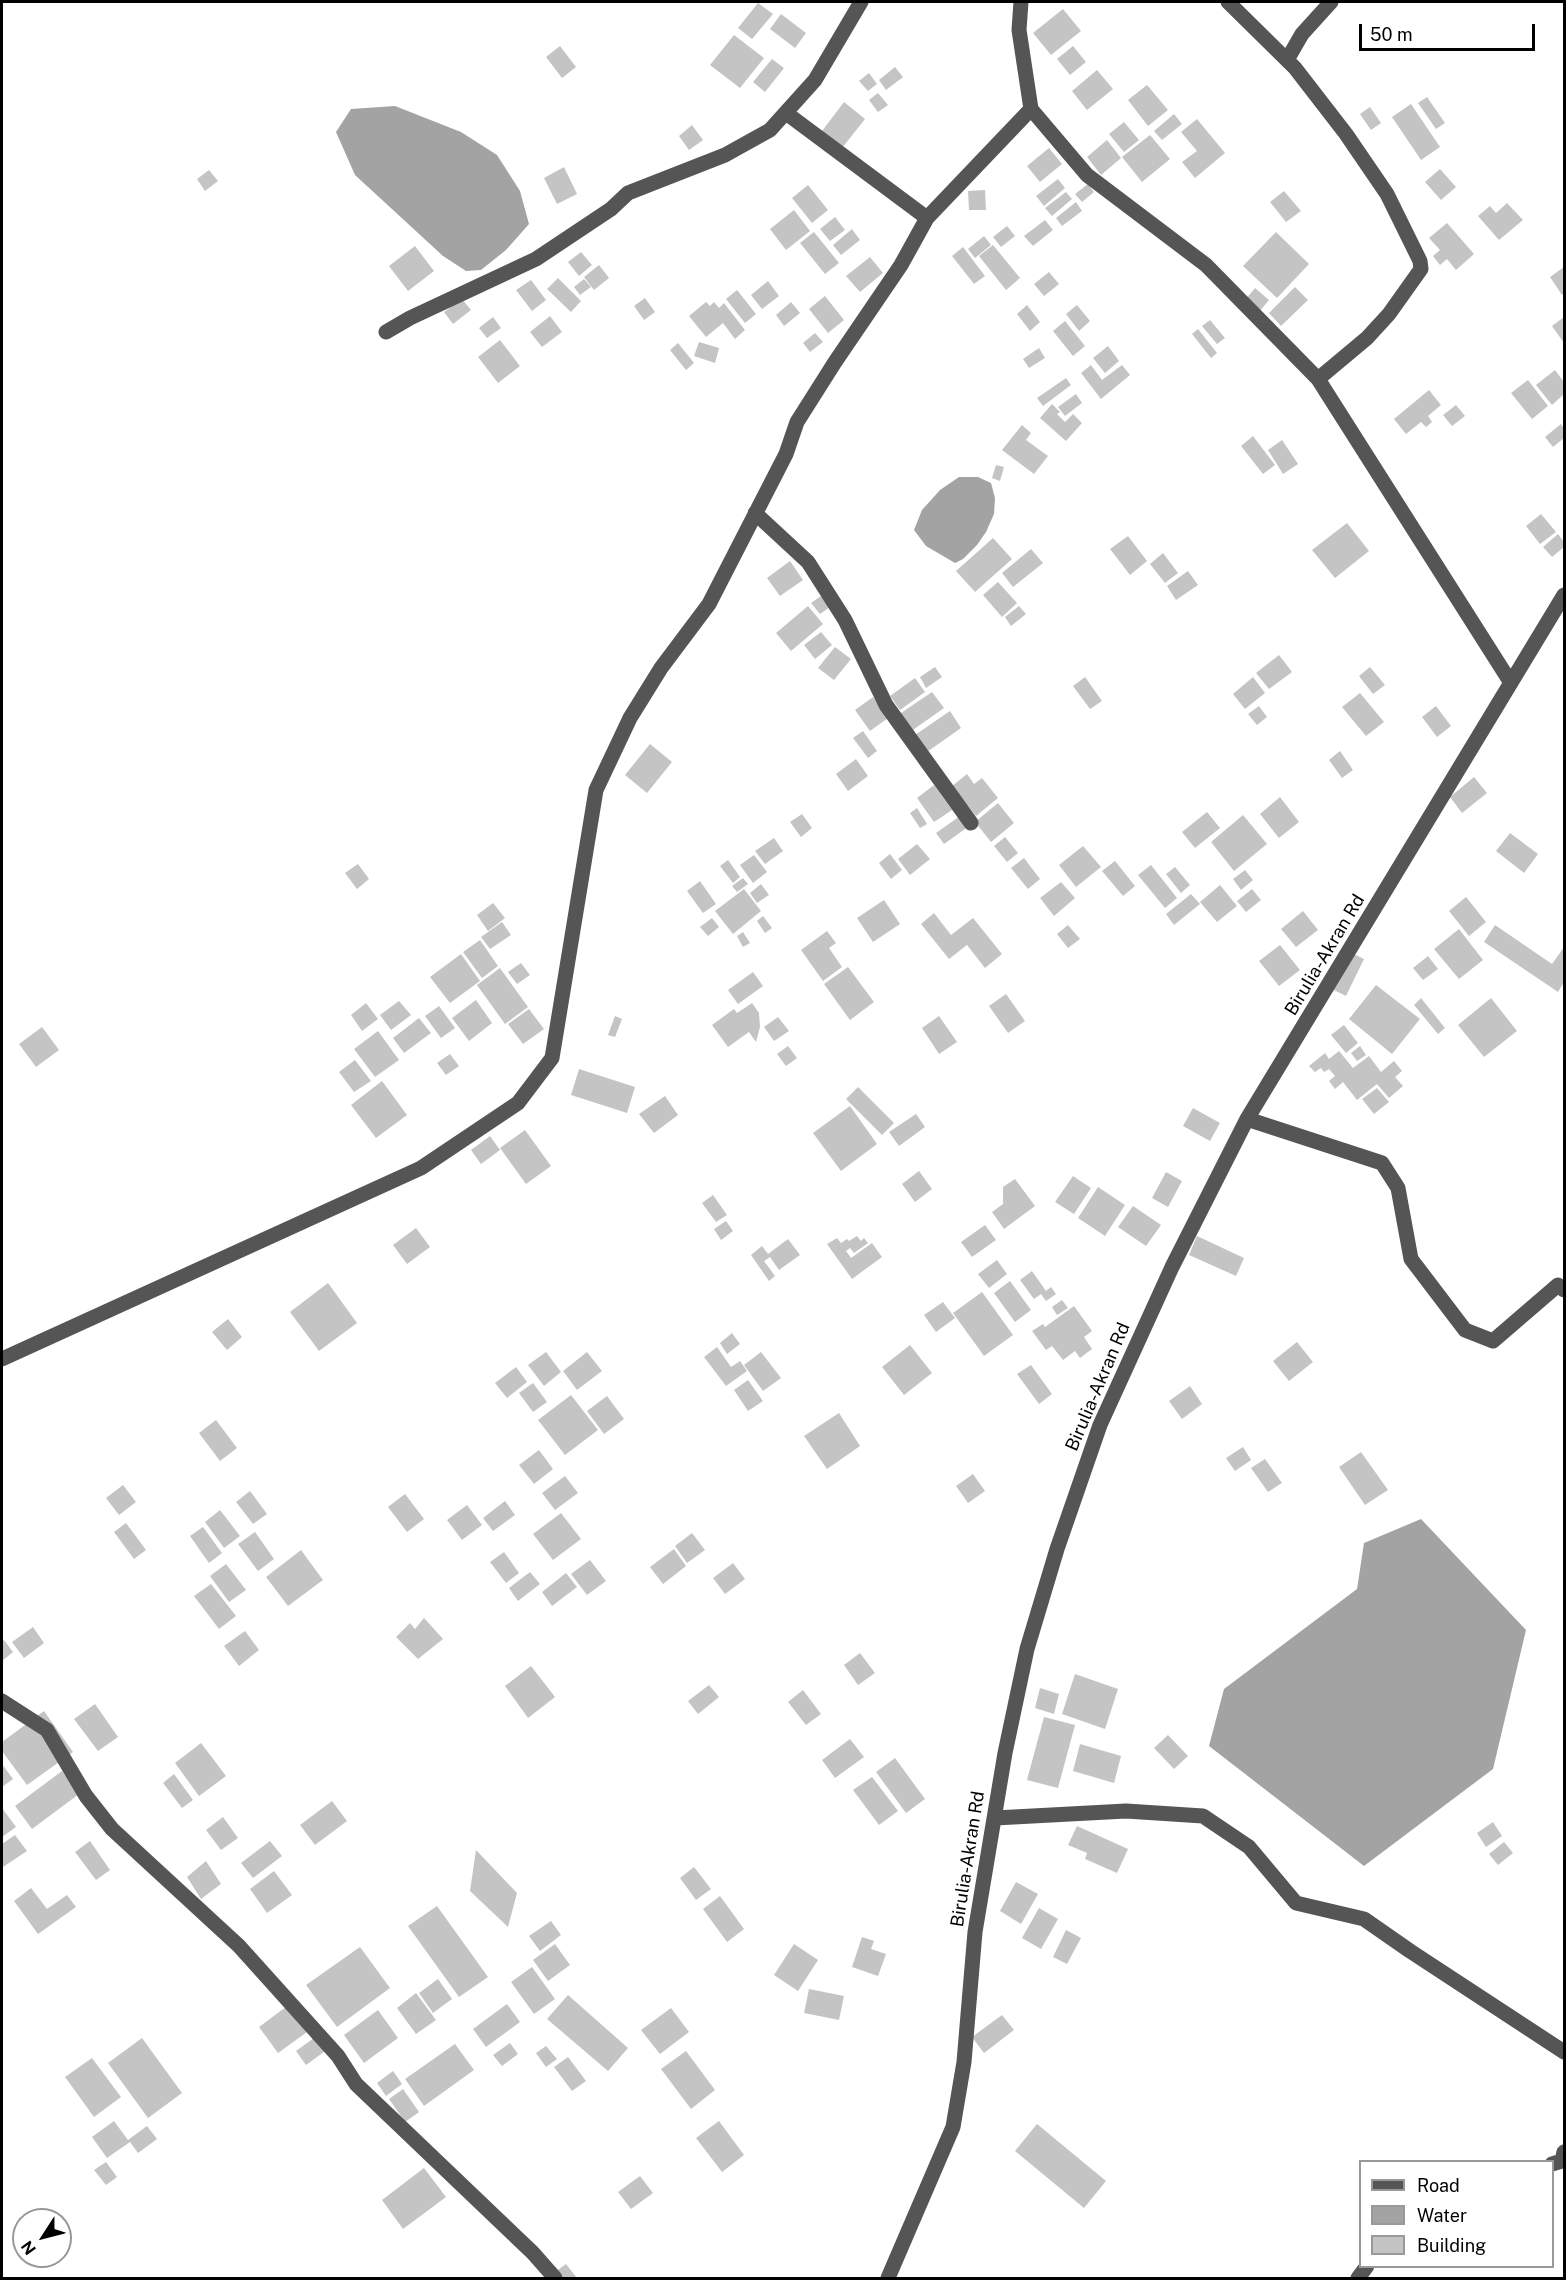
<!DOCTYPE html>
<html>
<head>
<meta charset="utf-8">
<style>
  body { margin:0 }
  #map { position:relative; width:1566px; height:2280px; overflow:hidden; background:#fff; font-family:"Public Sans",sans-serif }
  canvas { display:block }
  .frame { position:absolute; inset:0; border:3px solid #000; pointer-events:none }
  .legend { position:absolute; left:1359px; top:2160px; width:195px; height:108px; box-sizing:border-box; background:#fff; border:2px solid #999; margin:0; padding:8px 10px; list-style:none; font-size:18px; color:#000 }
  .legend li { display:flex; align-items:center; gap:12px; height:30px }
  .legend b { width:30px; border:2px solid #999 }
  .north { position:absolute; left:12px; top:2208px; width:60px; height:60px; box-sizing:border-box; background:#fff; border:2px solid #999; border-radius:50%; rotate:234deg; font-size:16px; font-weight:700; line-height:24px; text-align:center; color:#000 }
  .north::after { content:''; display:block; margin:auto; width:21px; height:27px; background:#000; clip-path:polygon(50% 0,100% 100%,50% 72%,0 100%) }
  .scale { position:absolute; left:1359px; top:24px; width:176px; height:27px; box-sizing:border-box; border:3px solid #000; border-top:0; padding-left:8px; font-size:18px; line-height:21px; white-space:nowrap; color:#000; -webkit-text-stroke:4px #fff; paint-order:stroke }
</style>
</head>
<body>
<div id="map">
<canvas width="1566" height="2280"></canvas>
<div class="frame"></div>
<ul class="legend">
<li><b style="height:8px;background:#555"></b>Road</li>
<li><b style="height:16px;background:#a3a3a3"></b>Water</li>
<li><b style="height:16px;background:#c4c4c4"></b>Building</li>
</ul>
<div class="north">N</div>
<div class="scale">50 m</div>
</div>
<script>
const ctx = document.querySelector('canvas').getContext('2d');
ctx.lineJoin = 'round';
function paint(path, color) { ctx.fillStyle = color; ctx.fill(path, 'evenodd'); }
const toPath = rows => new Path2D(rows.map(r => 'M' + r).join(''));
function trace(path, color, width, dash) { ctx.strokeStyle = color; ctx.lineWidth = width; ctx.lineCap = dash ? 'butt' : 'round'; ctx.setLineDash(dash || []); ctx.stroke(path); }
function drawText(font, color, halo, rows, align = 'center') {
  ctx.font = font + ' "Public Sans",sans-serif'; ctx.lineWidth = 6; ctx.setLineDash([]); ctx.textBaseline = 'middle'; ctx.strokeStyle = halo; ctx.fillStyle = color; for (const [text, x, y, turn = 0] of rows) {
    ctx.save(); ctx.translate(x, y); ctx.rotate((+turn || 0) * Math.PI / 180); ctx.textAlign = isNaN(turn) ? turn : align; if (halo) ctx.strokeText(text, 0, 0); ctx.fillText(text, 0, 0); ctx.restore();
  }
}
paint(toPath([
  [395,106,461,132,497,155,520,191,529,224,506,250,481,270,466,271,443,256,355,175,336,132,351,109],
  [959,477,978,477,991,483,995,498,994,514,986,532,977,545,963,559,955,563,926,546,914,530,922,510,940,490],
  [1421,1519,1526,1630,1493,1769,1364,1866,1209,1746,1224,1689,1357,1589,1364,1543]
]), '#a3a3a3');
paint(toPath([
  [758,3,773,14,752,39,738,28],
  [1063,9,1081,31,1051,55,1033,33],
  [781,14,806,33,795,48,770,29],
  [734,35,764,58,740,88,710,65],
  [560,46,576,67,562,78,546,57],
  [1073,46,1086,62,1070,75,1057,59],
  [772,59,784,68,765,92,753,82],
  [895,67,903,77,886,90,879,80],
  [1097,70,1113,89,1087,110,1072,91],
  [869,73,877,84,868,91,859,81],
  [1147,85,1168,110,1148,126,1128,100],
  [878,93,888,105,878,112,869,100],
  [1427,97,1445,123,1436,129,1418,103],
  [844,102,865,119,842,148,822,131],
  [1411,104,1440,147,1421,160,1392,117],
  [1370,107,1381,123,1371,130,1360,114],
  [1174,114,1182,124,1162,140,1154,131],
  [1197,119,1225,153,1195,178,1182,162,1197,151,1181,132],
  [1124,122,1139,140,1124,152,1109,134],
  [692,125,703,140,689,150,679,136],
  [1150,135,1170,159,1142,182,1122,157],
  [1107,140,1121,158,1101,175,1087,157],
  [1049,148,1062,164,1040,182,1027,166],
  [564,167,577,194,557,204,544,178],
  [1440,169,1456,187,1441,200,1425,182],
  [209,170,218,181,205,191,197,179],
  [1058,179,1065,188,1044,206,1036,196],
  [1088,184,1094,192,1082,202,1075,194],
  [808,185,828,210,812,223,792,198],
  [985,190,986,210,969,210,968,191],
  [1284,191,1301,211,1286,222,1270,202],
  [1066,192,1072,199,1052,216,1045,208],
  [1076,202,1082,211,1062,226,1056,218],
  [1507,203,1523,220,1499,240,1478,216,1490,206,1496,213],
  [794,210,810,231,786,250,770,229],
  [835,217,845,230,830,241,820,229],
  [1045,220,1053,230,1033,246,1024,236],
  [1447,223,1474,254,1456,270,1447,259,1440,265,1433,256,1440,250,1429,238],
  [1007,226,1015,236,1001,247,993,237],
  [852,229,860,240,841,255,833,245],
  [814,232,839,263,825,274,800,243],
  [1276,232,1309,264,1277,298,1243,266],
  [984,236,991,245,975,258,968,249],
  [993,245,1020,278,1006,290,979,256],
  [415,246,434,271,408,291,389,266],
  [963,247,985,276,974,284,952,256],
  [581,252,592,265,579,276,568,262],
  [870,257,883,273,860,292,846,276],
  [599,265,609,278,594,290,584,277],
  [1564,267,1564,293,1562,295,1550,277],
  [1049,272,1059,284,1044,296,1034,284],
  [558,278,581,301,571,312,547,289],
  [584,279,591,287,580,295,574,287],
  [531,280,546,300,532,311,516,290],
  [768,281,779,296,762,309,751,295],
  [1295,287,1308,300,1281,326,1269,313],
  [1255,288,1269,300,1259,312,1245,300],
  [737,290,756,314,745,323,726,299],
  [825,296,844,320,828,333,809,309],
  [645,298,655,312,644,320,634,306],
  [462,299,471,310,453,324,444,312],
  [706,302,710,306,714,302,719,308,724,303,745,330,735,339,723,323,706,337,689,316],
  [791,302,800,313,784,326,776,315],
  [1027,305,1040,322,1030,331,1017,314],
  [1077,305,1090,321,1079,331,1066,314],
  [550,316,562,332,542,347,530,332],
  [493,317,501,328,487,338,479,328],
  [1564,317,1564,343,1552,326],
  [1210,320,1225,338,1217,344,1202,326],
  [1065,321,1085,346,1073,356,1053,331],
  [1198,329,1217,353,1211,358,1192,334],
  [815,333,823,342,810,352,803,343],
  [500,340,520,366,498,383,478,357],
  [699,342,719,348,715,363,694,356],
  [678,343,694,363,686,370,670,350],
  [1108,346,1119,361,1105,373,1093,358],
  [1039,348,1045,358,1029,368,1023,359],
  [1091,365,1102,380,1122,365,1130,375,1101,399,1081,373],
  [1555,370,1564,382,1564,394,1552,405,1536,385],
  [1066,378,1071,385,1043,406,1037,398],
  [1528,380,1548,406,1532,419,1511,393],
  [1429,390,1441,405,1428,416,1432,422,1426,427,1421,422,1406,434,1394,419],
  [1076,394,1082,403,1065,416,1058,407],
  [1052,404,1060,412,1057,414,1065,422,1073,414,1082,423,1066,441,1040,418],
  [1456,405,1465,416,1452,426,1443,415],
  [1561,424,1564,429,1564,438,1553,447,1545,437],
  [1022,425,1031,433,1026,440,1048,456,1034,474,1002,450],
  [1253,436,1275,465,1263,474,1241,446],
  [1282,440,1298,464,1283,474,1268,450],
  [996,465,1004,467,1000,481,992,478],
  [1541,514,1556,532,1540,544,1526,526],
  [1347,523,1369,551,1335,578,1312,550],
  [1558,534,1564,542,1564,547,1552,557,1543,547],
  [1128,536,1147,561,1130,575,1110,549],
  [993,538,1012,559,975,592,956,571],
  [1031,549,1043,563,1013,587,1002,573],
  [1163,553,1178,573,1165,583,1150,564],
  [790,561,803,580,780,596,767,578],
  [1188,571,1198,585,1176,600,1167,586],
  [998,582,1017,603,1002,617,983,595],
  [821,596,830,607,820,614,811,603],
  [808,606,823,624,791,651,776,633],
  [1019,606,1026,614,1011,626,1005,617],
  [821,632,832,645,815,659,804,645],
  [835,647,851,659,834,680,818,668],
  [1279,655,1292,672,1269,689,1256,673],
  [935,667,942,677,926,688,920,677],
  [1370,667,1385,685,1373,694,1359,676],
  [1085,677,1102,701,1090,709,1073,686],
  [1253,677,1265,693,1245,709,1233,694],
  [915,678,925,692,900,710,890,696],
  [932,692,944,708,910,732,898,715],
  [1360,693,1384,722,1366,736,1342,707],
  [873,697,888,718,870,731,855,710],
  [1259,706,1267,717,1257,725,1248,714],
  [1436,706,1451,726,1437,737,1422,717],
  [950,711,961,728,927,752,915,735],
  [863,731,877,751,868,758,853,738],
  [650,744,672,762,647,793,625,775],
  [1340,751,1353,770,1342,778,1329,760],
  [856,759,868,776,848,791,836,774],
  [967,774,974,784,982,778,998,798,976,816,952,786],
  [1474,777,1487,793,1462,813,1450,797],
  [934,785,952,810,934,822,917,798],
  [1280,797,1299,822,1279,838,1260,814],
  [998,803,1014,823,991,842,975,822],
  [917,808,927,824,920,828,910,813],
  [1207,812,1220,828,1195,848,1182,832],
  [802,814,812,828,801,837,790,822],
  [1243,815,1267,844,1234,871,1211,842],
  [960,816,968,827,944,844,936,833],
  [1510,833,1538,854,1524,873,1496,851],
  [1005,837,1018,853,1007,862,994,846],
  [774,838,783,851,765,864,755,851],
  [917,844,930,859,910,875,898,859],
  [1083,846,1101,867,1076,887,1059,865],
  [890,854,902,870,891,879,879,863],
  [754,855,767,872,753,883,740,865],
  [1024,858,1040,879,1028,889,1011,868],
  [728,860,740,877,733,883,720,866],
  [1115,861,1135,886,1123,896,1102,871],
  [358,864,369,879,357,889,345,873],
  [1151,865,1177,898,1165,908,1138,875],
  [1175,867,1190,885,1181,893,1166,874],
  [1245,870,1253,880,1241,890,1233,879],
  [743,878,748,884,737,892,732,886],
  [700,881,716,904,703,913,687,891],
  [1061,882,1075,898,1054,916,1040,898],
  [761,884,769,895,757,903,750,893],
  [1220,885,1237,906,1217,922,1200,902],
  [744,889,761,911,733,934,715,911],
  [1252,889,1261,900,1246,912,1237,901],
  [1191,894,1200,904,1174,925,1166,914],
  [1466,897,1486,922,1469,936,1449,911],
  [884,900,900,924,873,942,857,918],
  [493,903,505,918,488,931,477,915],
  [1303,911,1318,930,1296,947,1281,929],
  [934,913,951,935,973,918,1002,954,985,968,967,945,949,959,921,924],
  [763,916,772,928,765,933,757,921],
  [712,918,719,927,708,936,700,927],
  [502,922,511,935,490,949,481,937],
  [1068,925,1080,939,1068,948,1057,934],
  [1495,925,1552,964,1564,947,1564,982,1558,992,1484,942],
  [1459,929,1483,960,1459,979,1434,949],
  [827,931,836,943,829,948,842,967,823,981,801,950],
  [743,932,750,943,743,947,737,936],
  [480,940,498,966,482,978,463,952],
  [1280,945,1300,970,1279,986,1259,961],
  [1348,951,1364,959,1346,996,1330,988],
  [461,954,480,981,450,1003,430,977],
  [1428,956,1438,969,1423,980,1413,968],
  [521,963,530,975,517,984,508,972],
  [848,967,874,1002,850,1020,824,984],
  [500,968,528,1007,505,1024,477,985],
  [753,972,763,986,738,1004,728,990],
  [1376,985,1420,1019,1392,1054,1349,1019],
  [1006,994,1025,1021,1008,1033,989,1006],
  [1421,998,1445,1028,1438,1034,1414,1005],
  [1491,998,1517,1031,1484,1057,1458,1025],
  [476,1000,492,1023,469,1041,452,1018],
  [399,1001,411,1015,391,1030,380,1015],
  [366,1003,378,1019,362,1031,351,1015],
  [752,1003,759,1013,760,1027,756,1042,749,1032,728,1047,712,1025,734,1009,737,1013],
  [439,1006,455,1028,441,1038,425,1016],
  [529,1009,544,1029,523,1044,508,1024],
  [615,1016,622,1019,615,1037,608,1035],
  [939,1016,957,1042,939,1054,922,1028],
  [778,1017,789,1031,774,1041,764,1027],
  [419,1018,431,1033,404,1053,393,1038],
  [1344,1025,1358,1043,1346,1053,1331,1035],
  [42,1027,59,1050,36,1067,19,1044],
  [378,1031,399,1060,375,1077,354,1049],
  [788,1046,797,1058,786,1066,777,1054],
  [1360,1046,1366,1055,1357,1061,1351,1053],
  [1339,1051,1353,1068,1369,1056,1381,1072,1394,1061,1402,1071,1395,1077,1403,1086,1389,1098,1377,1084,1357,1100,1343,1082,1335,1089,1329,1081,1335,1076,1329,1069,1324,1072,1321,1068,1315,1072,1309,1066,1325,1053,1329,1059],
  [450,1054,459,1066,446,1075,437,1063],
  [355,1060,371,1081,354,1092,339,1072],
  [579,1069,635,1087,627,1113,571,1095],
  [382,1081,407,1115,376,1138,351,1105],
  [858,1087,894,1123,882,1135,846,1099],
  [1377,1088,1389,1102,1374,1114,1362,1099],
  [665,1096,678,1115,654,1133,639,1114],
  [850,1106,877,1144,841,1171,813,1133],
  [1193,1108,1220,1123,1210,1141,1183,1126],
  [916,1114,925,1127,899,1146,889,1132],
  [525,1130,551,1166,526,1184,500,1148],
  [490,1136,500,1150,481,1164,471,1150],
  [919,1171,932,1189,915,1202,902,1184],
  [1166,1172,1182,1181,1168,1207,1152,1198],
  [1073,1176,1091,1188,1074,1214,1055,1202],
  [1015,1179,1035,1206,1004,1229,992,1212,1003,1204,1003,1187],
  [1098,1187,1125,1205,1105,1236,1078,1218],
  [713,1195,727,1215,716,1222,702,1203],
  [1133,1206,1161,1225,1146,1246,1118,1227],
  [726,1221,733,1231,721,1240,714,1229],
  [985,1225,996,1240,972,1257,961,1242],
  [416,1228,430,1247,407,1264,393,1245],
  [857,1236,861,1241,864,1238,868,1243,854,1253,850,1248,846,1251,851,1258,872,1243,882,1257,852,1279,827,1244,837,1238,841,1243,847,1239,849,1241],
  [1197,1236,1244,1258,1236,1276,1189,1255],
  [788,1239,800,1255,779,1270,770,1257,764,1261,775,1276,769,1281,751,1255,762,1246,768,1254],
  [997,1260,1007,1274,989,1288,978,1274],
  [1032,1271,1046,1291,1051,1287,1056,1294,1046,1301,1041,1294,1034,1299,1020,1280],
  [1010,1281,1031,1310,1015,1322,994,1293],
  [328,1283,357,1323,319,1351,290,1312],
  [982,1292,1013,1335,984,1356,953,1313],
  [1062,1300,1068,1308,1057,1315,1052,1307],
  [943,1302,955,1318,936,1332,924,1315],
  [1074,1306,1092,1331,1084,1337,1092,1349,1080,1358,1075,1351,1063,1360,1052,1346,1046,1350,1032,1331,1043,1324,1045,1327],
  [228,1319,242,1337,227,1350,212,1332],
  [732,1333,740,1344,727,1354,720,1343],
  [1297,1342,1313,1362,1289,1381,1273,1361],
  [910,1345,932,1373,904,1395,882,1367],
  [717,1347,731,1367,740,1361,747,1371,726,1386,704,1357],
  [546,1352,561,1372,544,1386,528,1365],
  [587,1352,602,1371,577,1390,563,1371],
  [761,1352,781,1378,763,1391,744,1365],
  [1031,1365,1052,1394,1039,1404,1017,1374],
  [516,1367,527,1382,507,1398,495,1383],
  [748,1380,763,1401,748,1411,734,1390],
  [533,1383,547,1402,533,1412,519,1393],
  [1190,1386,1202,1404,1182,1419,1169,1401],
  [571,1395,598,1430,565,1455,538,1420],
  [607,1396,624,1419,604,1434,587,1411],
  [839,1413,860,1446,827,1469,804,1436],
  [216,1420,237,1448,220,1461,199,1433],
  [1243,1447,1251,1460,1235,1471,1226,1458],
  [539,1450,553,1469,534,1484,519,1465],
  [1361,1452,1388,1490,1365,1505,1339,1467],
  [1265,1459,1282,1483,1268,1492,1251,1468],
  [973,1474,985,1491,968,1503,956,1486],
  [565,1476,578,1493,555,1510,542,1493],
  [123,1485,136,1502,119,1515,106,1498],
  [250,1491,267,1514,253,1524,236,1502],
  [405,1494,424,1519,407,1532,388,1507],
  [505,1501,515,1515,493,1531,483,1518],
  [467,1505,482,1525,462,1540,447,1520],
  [220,1510,240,1536,224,1548,205,1522],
  [561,1513,581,1539,553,1560,533,1534],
  [126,1523,146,1550,134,1559,114,1532],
  [203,1527,222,1553,209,1563,190,1536],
  [255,1532,274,1559,258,1571,238,1544],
  [692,1533,705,1550,687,1563,675,1546],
  [674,1549,686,1566,663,1584,650,1567],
  [301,1550,323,1580,288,1606,266,1577],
  [504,1552,519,1573,506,1583,490,1562],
  [590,1560,606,1581,587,1595,571,1574],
  [733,1563,745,1579,725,1594,713,1578],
  [226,1564,246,1590,229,1602,210,1576],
  [530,1572,540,1584,518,1601,509,1588],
  [566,1573,577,1587,552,1606,542,1592],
  [211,1584,236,1616,219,1629,194,1596],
  [424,1618,443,1639,418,1659,396,1637,410,1623,415,1629],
  [33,1627,44,1643,24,1658,12,1642],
  [245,1631,259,1650,239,1666,224,1646],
  [4,1640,13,1652,2,1661,2,1642],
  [860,1653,875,1673,858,1685,844,1665],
  [531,1666,555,1697,528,1718,505,1686],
  [1075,1674,1118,1689,1105,1729,1062,1714],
  [709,1685,719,1697,698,1714,688,1701],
  [1040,1688,1059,1694,1054,1714,1035,1708],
  [803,1690,821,1714,806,1725,788,1702],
  [95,1704,118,1737,98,1751,74,1719],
  [44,1711,73,1752,27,1785,2,1751,2,1742],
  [1044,1717,1075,1725,1058,1788,1027,1780],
  [1168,1735,1188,1756,1174,1769,1154,1748],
  [850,1739,864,1757,835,1778,822,1760],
  [201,1743,226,1776,199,1796,175,1763],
  [1080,1744,1121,1756,1114,1783,1073,1771],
  [895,1758,925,1799,906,1813,876,1772],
  [2,1764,13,1779,2,1787],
  [62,1771,79,1794,32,1829,15,1806],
  [174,1774,193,1800,182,1808,163,1783],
  [872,1777,898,1811,879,1825,853,1790],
  [332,1801,347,1821,315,1845,300,1825],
  [2,1808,16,1827,2,1837],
  [223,1817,238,1838,221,1850,206,1830],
  [1493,1822,1502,1836,1486,1847,1477,1833],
  [1077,1826,1128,1849,1117,1873,1085,1859,1087,1853,1068,1845],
  [15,1835,27,1851,3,1867,2,1844],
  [90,1841,110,1870,96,1880,75,1852],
  [270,1841,282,1856,253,1878,241,1863],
  [1504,1842,1513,1853,1498,1865,1489,1854],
  [476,1850,517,1893,508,1927,470,1891],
  [206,1861,221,1884,201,1899,187,1877],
  [694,1867,711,1889,696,1900,680,1878],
  [274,1871,292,1895,267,1913,250,1889],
  [1016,1882,1038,1894,1021,1924,1000,1911],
  [31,1888,47,1909,67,1895,76,1907,38,1934,14,1901],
  [720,1896,744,1929,727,1942,703,1909],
  [437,1906,488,1977,459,1997,408,1926],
  [1039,1908,1058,1919,1041,1949,1022,1938],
  [551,1921,561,1935,540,1951,529,1936],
  [1066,1930,1081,1938,1067,1964,1053,1957],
  [862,1937,874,1941,871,1949,886,1954,878,1976,852,1967],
  [555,1944,570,1965,548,1981,533,1960],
  [794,1944,818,1960,798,1991,774,1975],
  [360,1947,390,1988,337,2027,306,1985],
  [532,1967,555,1999,534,2014,511,1982],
  [438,1979,452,1999,433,2013,419,1993],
  [809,1989,844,1996,839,2020,804,2013],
  [416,1993,436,2020,416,2034,397,2008],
  [568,1995,628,2048,608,2071,547,2019],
  [294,2001,314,2027,278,2053,259,2027],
  [507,2004,520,2022,486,2047,473,2029],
  [671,2008,689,2032,660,2054,641,2030],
  [378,2010,398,2038,364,2063,344,2035],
  [1002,2015,1014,2030,984,2053,972,2037],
  [318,2035,328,2049,306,2065,296,2051],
  [142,2038,182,2093,148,2118,108,2063],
  [510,2043,518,2054,502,2066,493,2055],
  [455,2044,474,2070,424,2106,405,2079],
  [546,2046,557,2059,546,2067,536,2053],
  [686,2051,715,2090,691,2109,661,2069],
  [568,2057,586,2081,572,2091,554,2067],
  [92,2058,121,2097,94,2117,65,2077],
  [393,2071,402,2084,386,2096,377,2083],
  [403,2089,419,2112,405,2122,389,2099],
  [114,2121,128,2140,147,2126,157,2139,138,2153,130,2142,107,2158,92,2137],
  [719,2121,744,2155,722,2172,696,2138],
  [1037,2124,1106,2181,1084,2208,1015,2151],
  [106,2162,117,2177,106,2185,94,2170],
  [424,2168,446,2197,403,2229,382,2200],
  [640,2176,653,2193,631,2209,618,2192],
  [566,2264,577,2278,547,2278]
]), '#c4c4c4');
trace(toPath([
  [1021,2,1019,30,1031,109],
  [1228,2,1295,68,1346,134,1387,194,1420,261,1421,269,1389,314,1367,338,1318,379],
  [1287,60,1302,34,1331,2],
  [786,113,927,218,1031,109,1087,175,1206,265,1318,379,1511,683],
  [386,332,410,318,536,259,611,209,628,193,725,155,770,130,815,80,861,2],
  [755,513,808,562,845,620,886,705,971,823],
  [1247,1119,1382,1163,1398,1188,1411,1259,1465,1330,1493,1341,1558,1285,1564,1290],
  [2,1359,421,1168,518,1103,552,1058,596,790,630,718,661,668,709,604,786,454,797,422,835,362,901,265,927,218],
  [2,1701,47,1730,86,1796,112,1829,239,1946,338,2056,356,2084,533,2253,555,2278],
  [995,1818,1126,1811,1203,1816,1249,1847,1296,1903,1364,1919,1410,1951,1564,2052],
  [1552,2164,1562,2161,1564,2152],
  [888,2278,953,2127,964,2062,975,1932,1005,1753,1027,1649,1057,1549,1100,1425,1172,1267,1247,1119,1564,595],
  [1358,2278,1367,2266]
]), '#555', 15);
drawText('18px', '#000', '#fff', [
  ["Birulia-Akran Rd",1325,955,-59],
  ["Birulia-Akran Rd",1098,1387,-67],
  ["Birulia-Akran Rd",968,1859,-81]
]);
</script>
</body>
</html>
